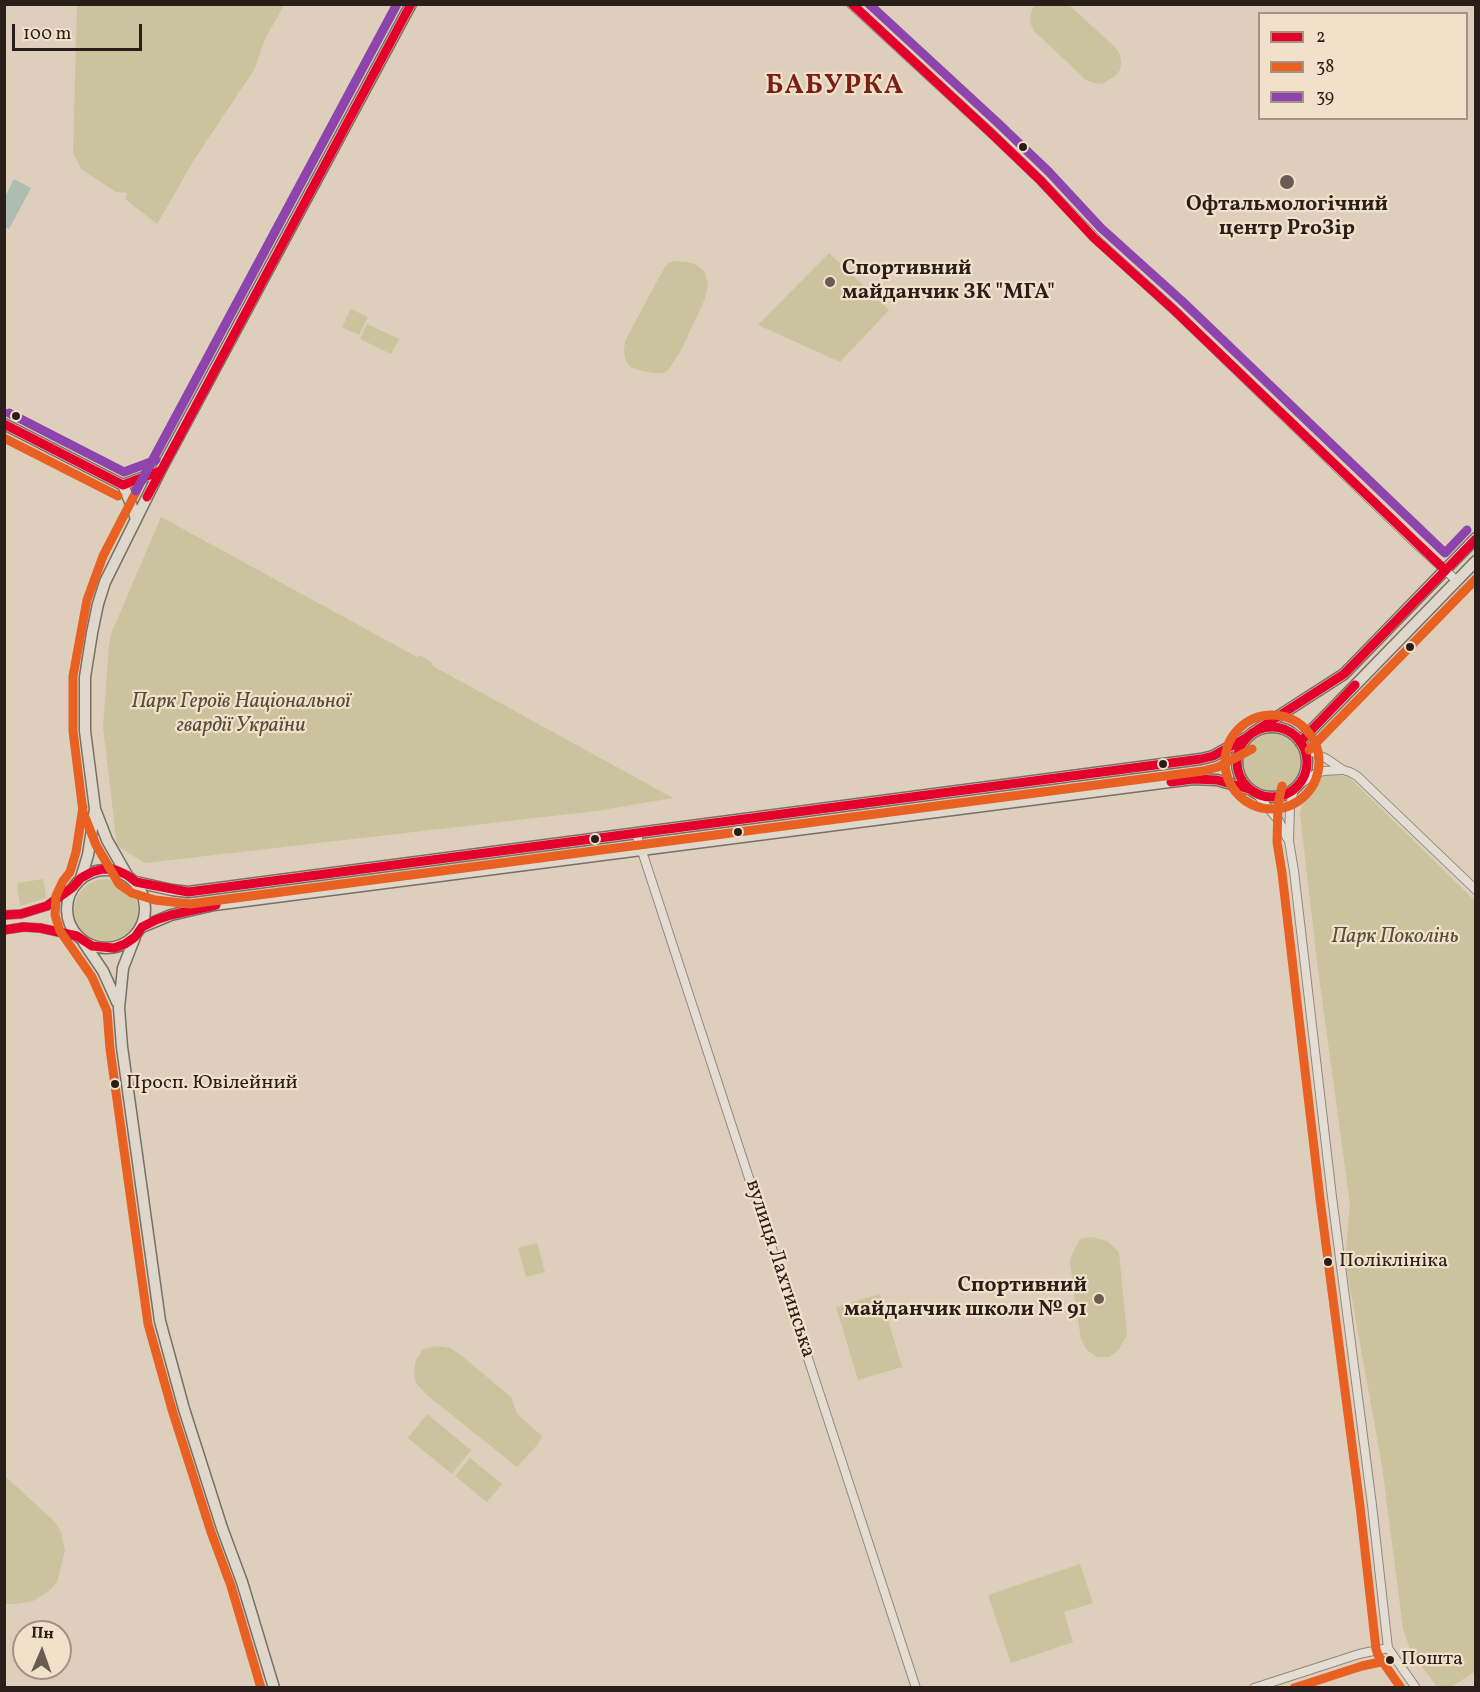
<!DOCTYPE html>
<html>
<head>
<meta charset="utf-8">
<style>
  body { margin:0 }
  #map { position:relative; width:1480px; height:1692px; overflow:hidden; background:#ddcfbb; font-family:Vollkorn,serif }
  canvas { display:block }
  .frame { position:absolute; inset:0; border:6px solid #2a1e1a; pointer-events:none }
  .legend { position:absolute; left:1258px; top:12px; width:210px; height:108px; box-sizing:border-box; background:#f2e1ca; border:2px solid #a29384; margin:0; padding:8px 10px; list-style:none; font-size:18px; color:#2a1e1a }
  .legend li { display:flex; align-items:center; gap:12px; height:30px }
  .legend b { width:30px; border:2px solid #a29384 }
  .north { position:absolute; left:12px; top:1620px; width:60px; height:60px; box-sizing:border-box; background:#f2e1ca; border:2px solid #a29384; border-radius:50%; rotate:2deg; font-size:16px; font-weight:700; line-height:24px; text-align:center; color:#2a1e1a }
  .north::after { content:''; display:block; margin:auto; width:21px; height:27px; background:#695c52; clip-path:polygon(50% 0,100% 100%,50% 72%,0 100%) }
  .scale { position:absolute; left:12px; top:24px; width:130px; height:27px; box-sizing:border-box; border:3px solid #2a1e1a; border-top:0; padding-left:8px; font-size:18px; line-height:21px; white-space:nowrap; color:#2a1e1a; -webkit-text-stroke:4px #f2e1ca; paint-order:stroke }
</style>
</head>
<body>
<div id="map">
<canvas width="1480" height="1692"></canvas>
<div class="frame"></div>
<ul class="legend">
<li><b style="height:8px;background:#e4002b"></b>2</li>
<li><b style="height:8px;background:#e86122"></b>38</li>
<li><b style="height:8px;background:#8e44ad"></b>39</li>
</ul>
<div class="north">Пн</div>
<div class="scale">100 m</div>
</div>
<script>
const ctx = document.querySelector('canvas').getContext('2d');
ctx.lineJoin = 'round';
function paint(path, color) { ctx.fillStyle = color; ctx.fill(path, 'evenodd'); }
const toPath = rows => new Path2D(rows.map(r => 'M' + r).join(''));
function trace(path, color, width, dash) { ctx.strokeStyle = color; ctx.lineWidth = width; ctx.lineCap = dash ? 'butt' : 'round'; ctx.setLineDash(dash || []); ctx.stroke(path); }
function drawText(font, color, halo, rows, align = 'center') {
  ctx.font = font + ' Vollkorn,serif'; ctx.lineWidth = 4.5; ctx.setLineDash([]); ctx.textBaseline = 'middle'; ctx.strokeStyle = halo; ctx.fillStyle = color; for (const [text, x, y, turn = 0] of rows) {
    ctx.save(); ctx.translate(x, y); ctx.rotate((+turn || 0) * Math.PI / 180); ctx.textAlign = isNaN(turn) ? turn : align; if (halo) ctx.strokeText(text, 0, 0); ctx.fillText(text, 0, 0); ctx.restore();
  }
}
paint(toPath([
  [77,5,284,5,265,39,254,70,194,160,157,224,125,199,127,193,116,192,81,169,73,153],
  [1035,5,1069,5,1116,48,1120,55,1121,63,1120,70,1115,76,1102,84,1094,83,1086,80,1034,31,1031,25,1030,18,1032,10],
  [829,253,889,310,840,362,758,325],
  [674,261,686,262,695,264,704,271,708,284,705,299,681,350,669,369,664,373,652,373,639,370,630,367,625,359,624,351,625,341,663,270,667,264],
  [351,309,368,317,359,335,342,327],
  [367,324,399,339,391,354,360,339],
  [161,517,417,657,419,655,432,662,431,665,673,798,596,811,145,863,117,846,103,727,109,645,111,634],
  '1242 761a31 31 0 1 1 62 0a31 31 0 1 1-62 0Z',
  [1327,774,1349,777,1475,901,1476,1671,1451,1687,1437,1687,1411,1652,1403,1629,1382,1466,1345,1260,1350,1204,1317,962,1300,814,1304,792,1312,781],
  [613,843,614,848,189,901,189,899],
  '74 911a32 32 0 1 1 64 0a32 32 0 1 1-64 0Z',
  [43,879,46,898,20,906,17,883],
  [1092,1237,1107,1241,1119,1252,1127,1335,1118,1351,1109,1357,1097,1357,1087,1350,1081,1340,1070,1263,1071,1256,1080,1239],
  [537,1243,545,1272,526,1277,518,1248],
  [880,1294,902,1367,858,1380,836,1307],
  [437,1346,450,1348,461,1355,511,1397,517,1414,542,1436,538,1444,517,1467,427,1395,416,1383,414,1373,416,1360,423,1349],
  [427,1414,471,1450,452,1474,408,1438],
  [470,1458,502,1484,487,1502,455,1476],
  [5,1476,55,1522,61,1532,65,1551,57,1582,49,1591,33,1601,16,1604,5,1604],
  [1080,1564,1093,1603,1064,1612,1073,1642,1011,1663,988,1595]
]), '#cbc39d');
paint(toPath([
  [14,179,31,188,9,229,5,227,5,197]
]), '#adbeb0');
const minor = toPath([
  [851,4,991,133,1040,180,1099,242,1174,310,1411,539,1457,581],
  [1304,748,1327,759,1343,770,1350,772,1357,776,1476,890],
  [1297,786,1315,774,1323,771,1342,770],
  [1294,789,1290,806,1289,841,1294,871,1332,1197,1372,1505,1388,1648,1416,1688],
  [1255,792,1279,821,1287,838],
  [636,833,916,1688],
  [4,915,21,914,47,906,73,887],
  [4,930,23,927,40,928,77,936],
  [1254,1688,1359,1654,1388,1648]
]);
const major = toPath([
  [4,424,123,485],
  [123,485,160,471],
  [123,485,133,509,136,520],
  '1237 762a35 35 0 1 1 70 0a35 35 0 1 1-70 0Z',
  [1257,730,1344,674,1476,538],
  [1300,742,1476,561],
  '67 909a39 39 0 1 1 78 0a39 39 0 1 1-78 0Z',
  [127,875,107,840,95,809,85,731,85,677,92,633,98,604,105,582,160,471,411,4],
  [81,878,88,855,95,809],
  [136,882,172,890,188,892,1201,759,1213,756,1246,738],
  [142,927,171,915,214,905,1193,779,1217,780,1249,789],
  [135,937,123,968,119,1008,122,1047,160,1321,184,1409,222,1528,242,1582,274,1688],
  [84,943,103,971,117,1002]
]);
trace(minor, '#90877c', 10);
trace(major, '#786f65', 13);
trace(minor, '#e4ddd3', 8);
trace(major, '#dfd7cb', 10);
trace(toPath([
  [852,4,991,133,1040,180,1093,237,1174,310,1445,570],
  [4,424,123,485,160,471],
  [147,497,411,4],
  '1237 762a35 35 0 1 1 70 0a35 35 0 1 1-70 0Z',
  [1257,730,1344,674,1476,539],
  [1300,742,1355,685],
  [1171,782,1193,779,1217,780,1249,789],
  [4,915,21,914,47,906,73,887,81,878,92,872,103,869,116,870,127,875,136,882,188,892,1201,759,1213,756,1246,738],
  [4,930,23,927,40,928,77,936,92,946,114,948,125,944,135,937,142,927,156,920,171,915,216,905]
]), '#e4002b', 9);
trace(toPath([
  [4,438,118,496],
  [136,492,103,556,87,600,73,676,73,731,83,812,96,845,119,884,132,893,155,900,190,904,1203,771,1218,767,1252,749],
  '1225 762a47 47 0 1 1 94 0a47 47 0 1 1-94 0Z',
  [1309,750,1476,579],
  [1282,786,1278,804,1277,842,1282,873,1320,1199,1360,1506,1376,1649,1378,1655,1401,1688],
  [83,807,76,852,70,872,63,881,56,896,55,915,60,931,92,977,107,1011,110,1049,148,1324,173,1413,211,1532,231,1586,261,1688],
  [1294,1688,1362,1666,1390,1660]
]), '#e86122', 9);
trace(toPath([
  [869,4,999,124,1049,172,1101,228,1182,301,1445,553,1467,530],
  [9,413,124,472,156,460],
  [136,491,397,4]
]), '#8e44ad', 9);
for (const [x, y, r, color] of [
  [1023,147,5,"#2a1e1a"],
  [1287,182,8,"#695c52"],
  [830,282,6,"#695c52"],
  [16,416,5,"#2a1e1a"],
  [1410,647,5,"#2a1e1a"],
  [1163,764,5,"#2a1e1a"],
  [738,832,5,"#2a1e1a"],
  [595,839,5,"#2a1e1a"],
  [115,1084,5,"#2a1e1a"],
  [1328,1262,5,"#2a1e1a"],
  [1099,1299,6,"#695c52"],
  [1390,1660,5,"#2a1e1a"]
]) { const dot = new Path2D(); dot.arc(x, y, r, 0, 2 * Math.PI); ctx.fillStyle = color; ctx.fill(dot); trace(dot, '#f2e1ca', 2); }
drawText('20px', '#2a1e1a', '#f2e1ca', [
  ["Просп. Ювілейний",126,1084],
  ["Поліклініка",1339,1262],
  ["Пошта",1401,1660]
], 'left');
drawText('bold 21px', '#2a1e1a', '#f2e1ca', [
  ["Офтальмологічний",1287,206],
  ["центр ProЗір",1287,230],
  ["Спортивний",842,270,"left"],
  ["майданчик ЗК \"МГА\"",842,294,"left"],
  ["Спортивний",1087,1287,"right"],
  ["майданчик школи № 91",1087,1311,"right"]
]);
drawText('italic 21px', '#564d3a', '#f2e1ca', [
  ["Парк Героїв Національної",241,703],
  ["гвардії України",241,727],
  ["Парк Поколінь",1395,938]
]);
drawText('21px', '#2a1e1a', '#f2e1ca', [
  ["вулиця Лахтинська",779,1269,72]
]);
ctx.letterSpacing = '1.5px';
drawText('bold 27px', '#7a1f14', '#f2e1ca', [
  ["БАБУРКА",835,88]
]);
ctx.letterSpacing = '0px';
</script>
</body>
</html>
